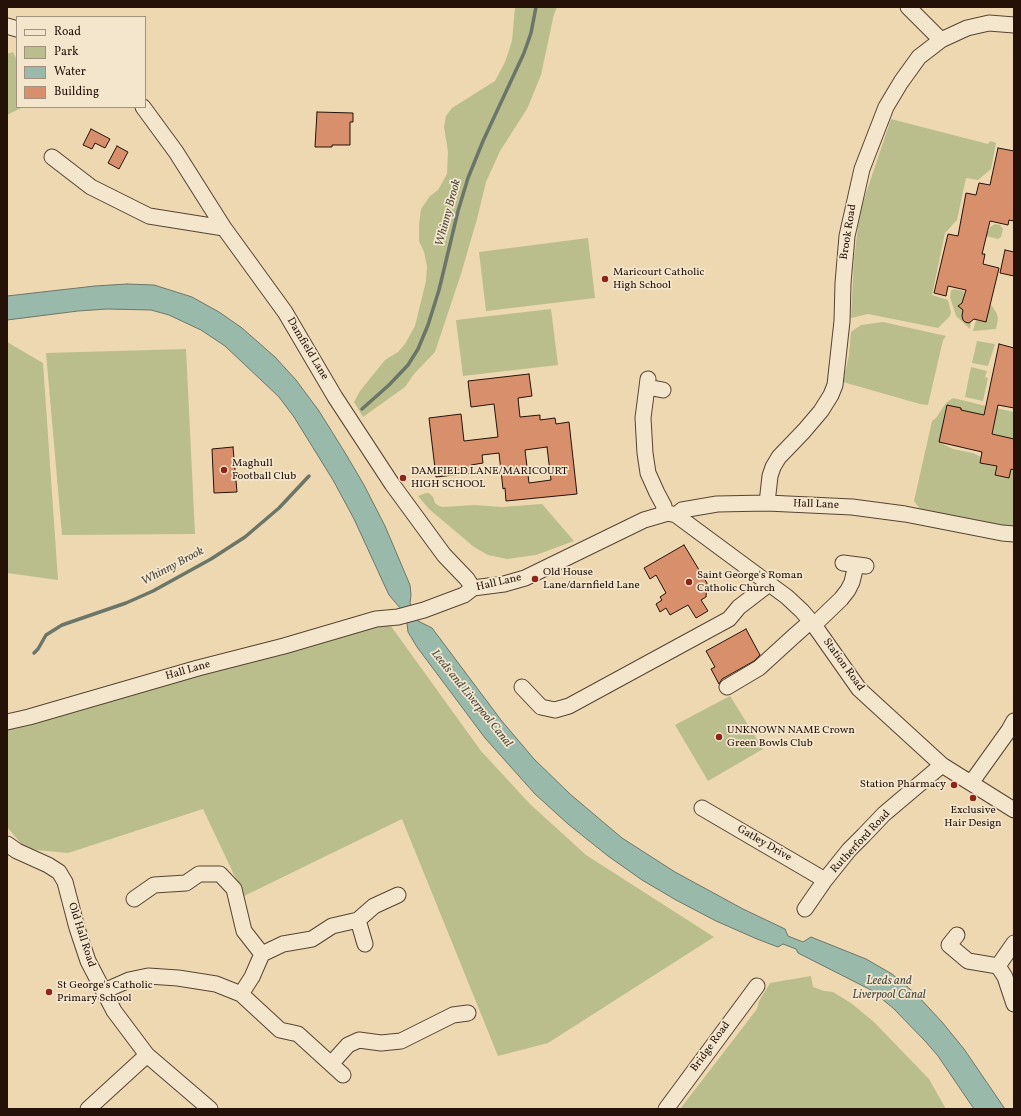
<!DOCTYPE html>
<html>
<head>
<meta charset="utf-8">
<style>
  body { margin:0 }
  #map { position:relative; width:1021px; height:1116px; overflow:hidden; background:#eed8b2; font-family:Vollkorn,serif }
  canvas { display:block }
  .frame { position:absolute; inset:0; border:8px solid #251108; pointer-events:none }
  .legend { position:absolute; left:16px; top:16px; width:130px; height:92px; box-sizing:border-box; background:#f4e6cd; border:1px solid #a1917e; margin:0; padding:5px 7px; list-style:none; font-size:12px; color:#251108 }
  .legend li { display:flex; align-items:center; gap:8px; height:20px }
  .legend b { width:20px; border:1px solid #a1917e }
</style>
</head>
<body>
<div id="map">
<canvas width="1021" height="1116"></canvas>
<div class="frame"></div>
<ul class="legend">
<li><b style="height:5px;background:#f4e6cd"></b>Road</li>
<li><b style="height:11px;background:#b9be8c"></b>Park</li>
<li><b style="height:11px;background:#99baaa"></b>Water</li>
<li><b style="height:11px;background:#d78f6c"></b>Building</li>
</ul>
</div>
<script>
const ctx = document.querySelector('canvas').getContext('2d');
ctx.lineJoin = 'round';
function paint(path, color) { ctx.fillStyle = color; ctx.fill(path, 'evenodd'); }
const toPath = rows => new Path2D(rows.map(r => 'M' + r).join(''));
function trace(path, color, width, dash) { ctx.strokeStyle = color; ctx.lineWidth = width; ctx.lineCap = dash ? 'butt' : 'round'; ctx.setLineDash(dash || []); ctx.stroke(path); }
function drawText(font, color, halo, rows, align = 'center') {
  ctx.font = font + ' Vollkorn,serif'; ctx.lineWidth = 3.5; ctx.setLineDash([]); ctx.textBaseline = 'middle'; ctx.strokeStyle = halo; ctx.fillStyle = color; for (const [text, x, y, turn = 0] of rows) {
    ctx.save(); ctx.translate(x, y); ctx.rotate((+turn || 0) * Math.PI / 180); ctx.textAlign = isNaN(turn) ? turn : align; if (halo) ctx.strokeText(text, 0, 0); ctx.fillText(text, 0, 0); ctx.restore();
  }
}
paint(toPath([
  [515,7,557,7,554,14,541,75,527,109,500,151,486,182,477,219,461,274,435,352,414,374,405,387,363,417,354,402,360,391,385,360,398,352,405,344,415,326,426,281,427,266,424,252,419,241,419,225,421,209,430,196,438,190,447,174,448,152,444,127,446,116,452,108,495,81,505,62,512,41],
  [13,52,17,60,17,107,23,107,7,115,7,54],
  [891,119,988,144,990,141,996,143,991,169,978,180,966,178,957,220,945,233,932,295,948,300,951,312,950,316,938,328,868,314,851,318,854,258,860,211],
  [995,224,1000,225,1003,229,1001,237,998,239,974,233,975,228,989,231,990,227],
  [588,238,595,298,486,311,479,252],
  [954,289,964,291,962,316,965,322,969,323,971,321,970,329,956,316,950,297,951,290],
  [991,305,992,306,997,314,998,319,996,329,973,331,976,320,986,322,988,310],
  [551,309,558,365,463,376,456,320],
  [883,322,946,336,943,340,928,405,920,404,843,382,849,355,851,332,861,325],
  [977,341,995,344,988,366,972,363],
  [7,342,43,363,58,580,7,573],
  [186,349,195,534,62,535,46,353],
  [971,367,987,371,985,377,988,378,983,401,965,397],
  [953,398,990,407,988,416,961,410,947,405,939,442,953,449,973,453,981,457,980,463,997,466,995,475,1009,478,1011,469,1014,470,1014,526,1003,525,920,509,914,501,932,421,936,418,946,403],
  [996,408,1014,412,1014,439,992,434],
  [426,493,429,493,433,497,435,503,439,506,443,507,474,505,502,507,542,504,574,541,536,555,507,559,488,555,474,547,429,509,418,496],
  [388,622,481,751,530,804,586,855,714,937,548,1043,498,1056,402,819,244,896,203,809,68,853,26,849,7,827,7,728],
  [730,696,763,749,708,781,675,725],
  [811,976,813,987,824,991,833,992,851,1003,874,1022,929,1079,946,1109,680,1109,757,1009,759,1001,770,983]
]), '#b9be8c');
const water = toPath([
  [127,284,154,285,192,297,219,312,242,328,275,357,296,380,319,411,344,451,364,485,385,526,410,585,411,595,410,603,418,621,432,628,501,720,534,759,570,794,622,838,675,872,743,909,785,929,788,936,803,942,811,937,866,959,892,974,916,994,942,1022,964,1049,1005,1109,974,1109,938,1056,925,1041,893,1008,871,990,798,953,796,949,783,944,778,947,757,939,716,921,676,900,642,880,608,856,568,824,535,794,485,738,417,647,408,632,407,623,401,609,389,595,354,519,333,480,294,417,279,397,225,346,201,330,169,315,151,310,107,309,78,311,7,320,7,296,95,286,127,284]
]);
paint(water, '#99baaa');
trace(water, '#6b7669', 1);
trace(toPath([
  [362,409,389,385,408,365,418,349,428,325,439,290,458,211,468,178,483,141,524,53,531,33,536,7],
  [34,653,38,649,46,635,62,625,126,603,153,591,211,559,245,537,279,508,309,476]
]), '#6b7669', 3.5);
const building = toPath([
  [317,112,353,113,353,122,350,122,350,145,332,145,332,147,315,147,317,112],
  [91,129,110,139,105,148,95,143,92,149,83,145,91,129],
  [117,146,128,152,119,169,108,163,117,146],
  [998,148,1014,151,1014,221,1009,220,1008,225,990,221,982,254,985,254,983,264,999,268,986,322,974,319,969,323,965,322,963,320,962,316,963,310,958,306,962,303,966,290,948,286,946,296,934,293,948,234,958,236,966,193,976,195,979,183,990,185,998,148],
  [1005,250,1014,252,1014,276,1000,273,1005,250],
  [999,344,1014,348,1014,408,998,405,992,434,1014,439,1014,470,1011,469,1009,478,995,475,997,466,980,463,982,452,939,442,947,405,961,408,961,410,984,415,999,344],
  [529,374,532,396,518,398,520,417,540,415,540,420,555,418,556,424,569,422,577,494,506,501,505,488,503,489,499,453,482,455,483,463,471,465,472,473,436,477,429,418,461,414,464,441,498,437,494,404,471,407,468,381,529,374],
  [547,447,551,480,529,483,525,450,547,447],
  [233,447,237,492,214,493,212,449,233,447],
  [684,545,707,583,706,597,701,600,708,611,696,618,688,605,670,615,666,608,660,612,656,604,662,600,660,597,666,593,656,575,650,579,644,568,684,545],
  [746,629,760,655,754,661,722,679,719,684,711,669,715,667,706,651,746,629]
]);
paint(building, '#d78f6c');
trace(building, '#251108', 1);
const minor = toPath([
  [908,7,941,40],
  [7,26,17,29],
  [143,107,176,152,224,228,285,312,335,397,392,484,444,555,467,579,473,588],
  [52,157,91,187,149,216,224,228],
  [648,379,647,387,663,390],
  [647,387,643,418,645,453,648,473,657,493,664,506,663,514],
  [767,503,770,476,773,467,779,457,804,431,821,411,831,395,835,385,842,321,843,283,847,236,862,169,886,107,901,82,919,57,941,40,967,28,989,23,1014,25],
  [676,515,682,510,717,504,767,503,852,507,905,514,1002,533,1014,534],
  [843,563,866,566],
  [814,625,841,599,848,590,852,582,856,565],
  [522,687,541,707,555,710,569,706,729,619,739,607,769,584],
  [727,687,759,668,794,636,811,621],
  [7,722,29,717,198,668,284,646,376,619,398,617,424,610,464,595,473,588,504,584,525,578,644,520,668,513,676,515,787,597,802,611,814,625,859,689,942,765,1014,810],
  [971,783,1009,730,1014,721],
  [702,808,825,880],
  [7,844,17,851,48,865,59,872,65,882,77,928,88,961,114,1011,147,1055,210,1109],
  [134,899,154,885,186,883,199,874,220,874,234,889,244,931,262,954],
  [805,909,825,880,849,850,864,835,884,814,942,765],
  [358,920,365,944],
  [957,935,949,945,968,961,998,966,1005,977,1014,1004],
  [998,966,1014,943],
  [104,991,129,980,148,976,178,978,216,984,241,994,280,1030,298,1034,343,1075],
  [241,994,252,977,262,954,283,944,312,939,332,926,358,920,374,906,398,895],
  [331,1064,348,1045,359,1040,381,1043,401,1041,453,1015,468,1013],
  [88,1109,147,1055],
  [666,1109,757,986]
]);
trace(minor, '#574332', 17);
trace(minor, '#f4e6cd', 15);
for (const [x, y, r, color] of [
  [605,279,4,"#8f2418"],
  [224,470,4,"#8f2418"],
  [403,478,4,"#8f2418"],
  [535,579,4,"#8f2418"],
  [689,582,4,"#8f2418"],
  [719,737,4,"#8f2418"],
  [954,785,4,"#8f2418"],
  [973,798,4,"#8f2418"],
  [49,992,4,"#8f2418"]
]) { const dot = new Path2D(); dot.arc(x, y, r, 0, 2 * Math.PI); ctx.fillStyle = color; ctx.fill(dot); trace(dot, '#f4e6cd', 1.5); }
drawText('11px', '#251108', '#f4e6cd', [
  ["Brook Road",849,232,-81],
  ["Damfield Lane",307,349,59],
  ["Hall Lane",816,505,2],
  ["Hall Lane",499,583,-13],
  ["Station Road",843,665,54],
  ["Hall Lane",188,671,-16],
  ["Rutherford Road",861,842,-47],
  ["Gatley Drive",764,844,30],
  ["Old Hall Road",81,935,72],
  ["Bridge Road",711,1047,-54]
]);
drawText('11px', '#251108', '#f4e6cd', [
  ["Maricourt Catholic",613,273],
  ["High School",613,286],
  ["Maghull",232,464],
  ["Football Club",232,477],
  ["DAMFIELD LANE/MARICOURT",411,472],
  ["HIGH SCHOOL",411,485],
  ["Old House",543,573],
  ["Lane/darnfield Lane",543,586],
  ["Saint George's Roman",697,576],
  ["Catholic Church",697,589],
  ["UNKNOWN NAME Crown",727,731],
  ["Green Bowls Club",727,744],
  ["Station Pharmacy",946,785,"right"],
  ["Exclusive",973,811,"center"],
  ["Hair Design",973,824,"center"],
  ["St George's Catholic",57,986],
  ["Primary School",57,999]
], 'left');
drawText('italic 12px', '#4e4c41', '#f4e6cd', [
  ["Whinny Brook",449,213,-75],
  ["Whinny Brook",173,567,-28],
  ["Leeds and Liverpool Canal",471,699,51],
  ["Leeds and",889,982],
  ["Liverpool Canal",889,996]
]);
</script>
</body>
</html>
